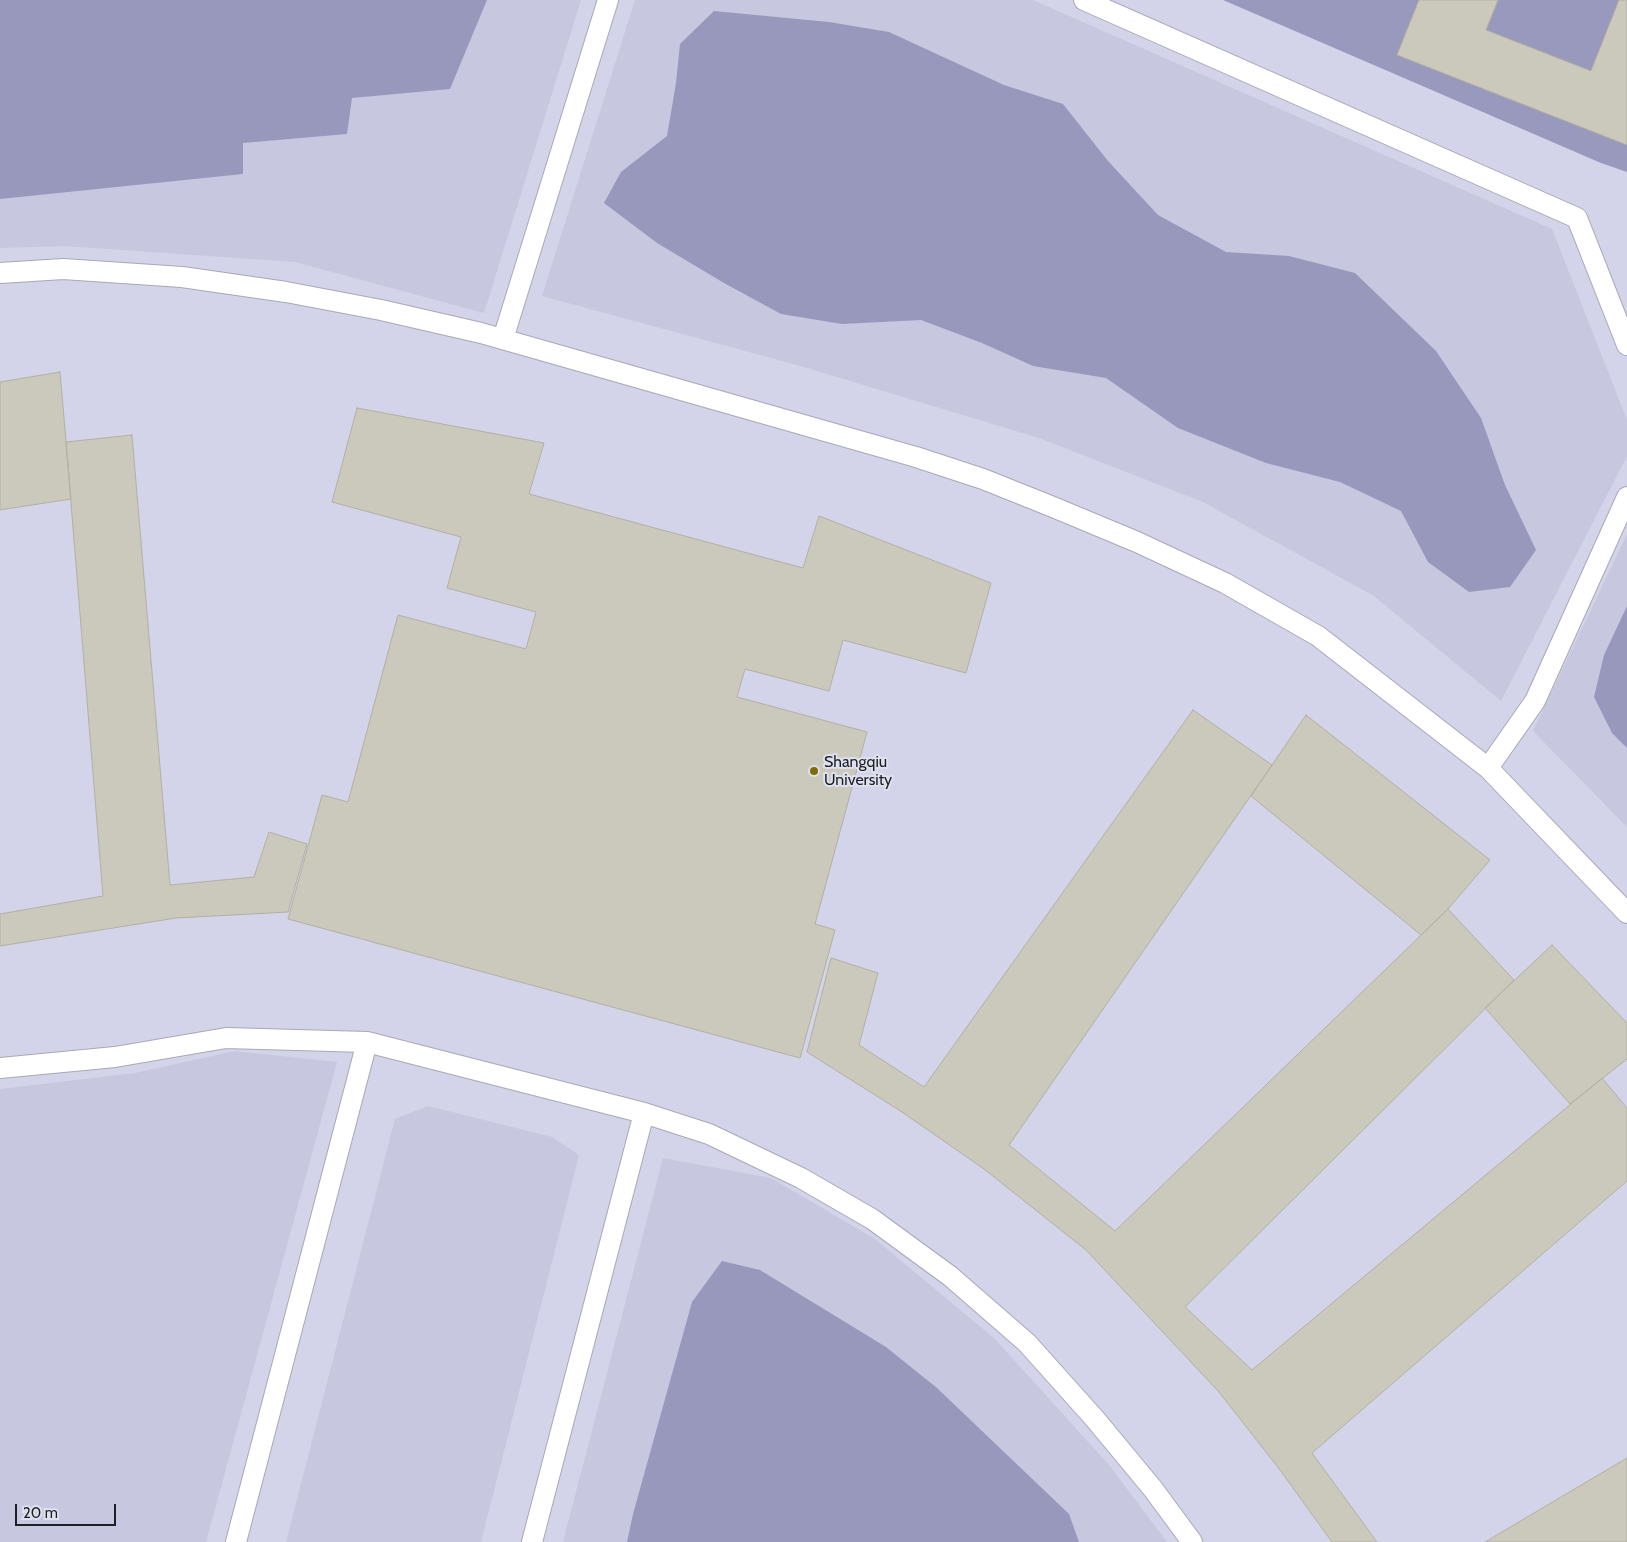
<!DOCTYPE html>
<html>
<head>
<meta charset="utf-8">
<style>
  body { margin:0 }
  #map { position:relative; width:1627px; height:1542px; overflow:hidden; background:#e0e1ef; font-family:Cabin,sans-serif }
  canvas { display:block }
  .scale { position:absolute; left:15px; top:1504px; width:101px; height:22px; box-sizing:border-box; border:2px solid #1e1f24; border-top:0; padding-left:6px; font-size:15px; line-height:18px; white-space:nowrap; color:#1e1f24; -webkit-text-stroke:4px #e0e1ef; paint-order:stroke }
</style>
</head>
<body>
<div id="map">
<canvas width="1627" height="1542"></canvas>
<div class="scale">20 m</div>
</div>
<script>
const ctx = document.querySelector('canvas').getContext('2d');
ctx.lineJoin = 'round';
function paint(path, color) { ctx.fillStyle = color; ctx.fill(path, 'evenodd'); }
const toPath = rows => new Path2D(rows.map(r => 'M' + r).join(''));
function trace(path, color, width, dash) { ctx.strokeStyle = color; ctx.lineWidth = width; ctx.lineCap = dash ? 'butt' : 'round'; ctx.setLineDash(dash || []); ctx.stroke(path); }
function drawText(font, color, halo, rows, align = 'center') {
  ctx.font = font + ' Cabin,sans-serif'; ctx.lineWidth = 4; ctx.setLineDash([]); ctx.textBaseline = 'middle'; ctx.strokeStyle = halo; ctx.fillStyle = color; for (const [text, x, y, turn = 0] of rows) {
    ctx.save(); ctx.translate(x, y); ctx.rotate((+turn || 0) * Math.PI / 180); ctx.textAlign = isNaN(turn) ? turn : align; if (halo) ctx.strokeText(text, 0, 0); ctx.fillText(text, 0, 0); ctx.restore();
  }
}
paint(toPath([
  [0,0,1627,0,1627,1542,0,1542]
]), '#d3d3e9');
paint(toPath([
  [0,0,581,0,484,313,295,262,64,246,0,248],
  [635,0,1033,0,1552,229,1627,420,1627,456,1501,701,1374,596,1203,502,1039,438,797,365,542,296],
  [1627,534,1627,827,1533,731],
  [235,1051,337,1062,206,1542,0,1542,0,1089,135,1073],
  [428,1106,552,1137,579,1155,481,1542,286,1542,395,1119],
  [663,1158,771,1178,875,1239,994,1338,1109,1465,1167,1542,563,1542]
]), '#c7c7df');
paint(toPath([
  [1223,0,1627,0,1627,172,1601,163]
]), '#9999be');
paint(toPath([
  [0,0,487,0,450,89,352,98,347,134,243,143,243,174,0,199],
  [714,11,829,22,889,32,1004,85,1063,104,1108,161,1158,215,1226,252,1289,256,1355,273,1436,351,1481,418,1505,485,1536,550,1510,587,1469,592,1428,562,1401,511,1340,482,1266,463,1178,428,1106,378,1033,366,982,343,921,320,842,324,781,314,724,283,657,243,604,203,621,172,667,136,676,83,680,44],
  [1627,606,1627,748,1612,733,1594,697,1604,655],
  [722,1261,760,1270,886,1347,937,1388,1069,1514,1079,1542,627,1542,633,1514,692,1302]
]), '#9898bd');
const building = toPath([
  [1419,0,1498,0,1486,30,1591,71,1619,0,1627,0,1627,145,1397,55,1419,0],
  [60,372,71,499,0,510,0,382,60,372],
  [357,408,544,443,529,494,803,568,819,516,991,583,966,673,843,640,829,691,745,669,737,697,867,732,815,924,835,930,800,1058,288,919,322,795,348,802,398,615,526,649,536,612,447,588,461,537,332,502,357,408],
  [132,435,170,885,254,877,269,832,307,844,288,912,176,918,0,946,0,914,103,896,66,442,132,435],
  [1193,710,1272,765,1009,1145,1115,1231,1448,909,1514,980,1185,1307,1252,1370,1602,1078,1627,1108,1627,1181,1312,1453,1377,1542,1332,1542,1280,1470,1219,1392,1086,1250,984,1169,902,1112,807,1052,831,958,878,973,859,1045,924,1087,1193,710],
  [1306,715,1490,860,1448,909,1421,935,1251,796,1306,715],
  [1552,945,1627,1023,1627,1059,1570,1104,1485,1008,1552,945],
  [1627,1458,1627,1542,1485,1542,1627,1458]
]);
paint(building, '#cbc9bb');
trace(building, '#b3b1a4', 1);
const lane = toPath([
  [1084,0,1577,218,1627,345],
  [0,273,63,269,182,277,286,292,381,310,481,333,916,457,983,479,1053,507,1137,542,1225,583,1318,636,1488,768,1627,913],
  [503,339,608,0],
  [1488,768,1535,701,1627,497],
  [0,1068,115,1057,226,1038,367,1042],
  [236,1542,367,1042,644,1113,709,1134,801,1178,872,1219,950,1276,1027,1343,1095,1419,1153,1489,1192,1542],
  [532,1542,644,1113]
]);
trace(lane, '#a8a9b6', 22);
trace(lane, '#fff', 20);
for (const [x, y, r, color] of [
  [814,771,5,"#7d6d09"]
]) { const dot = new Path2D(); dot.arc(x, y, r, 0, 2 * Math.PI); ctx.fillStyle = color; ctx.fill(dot); trace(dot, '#e0e1ef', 2); }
drawText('16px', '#1e1f24', '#e0e1ef', [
  ["Shangqiu",824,762],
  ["University",824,780]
], 'left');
</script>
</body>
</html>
